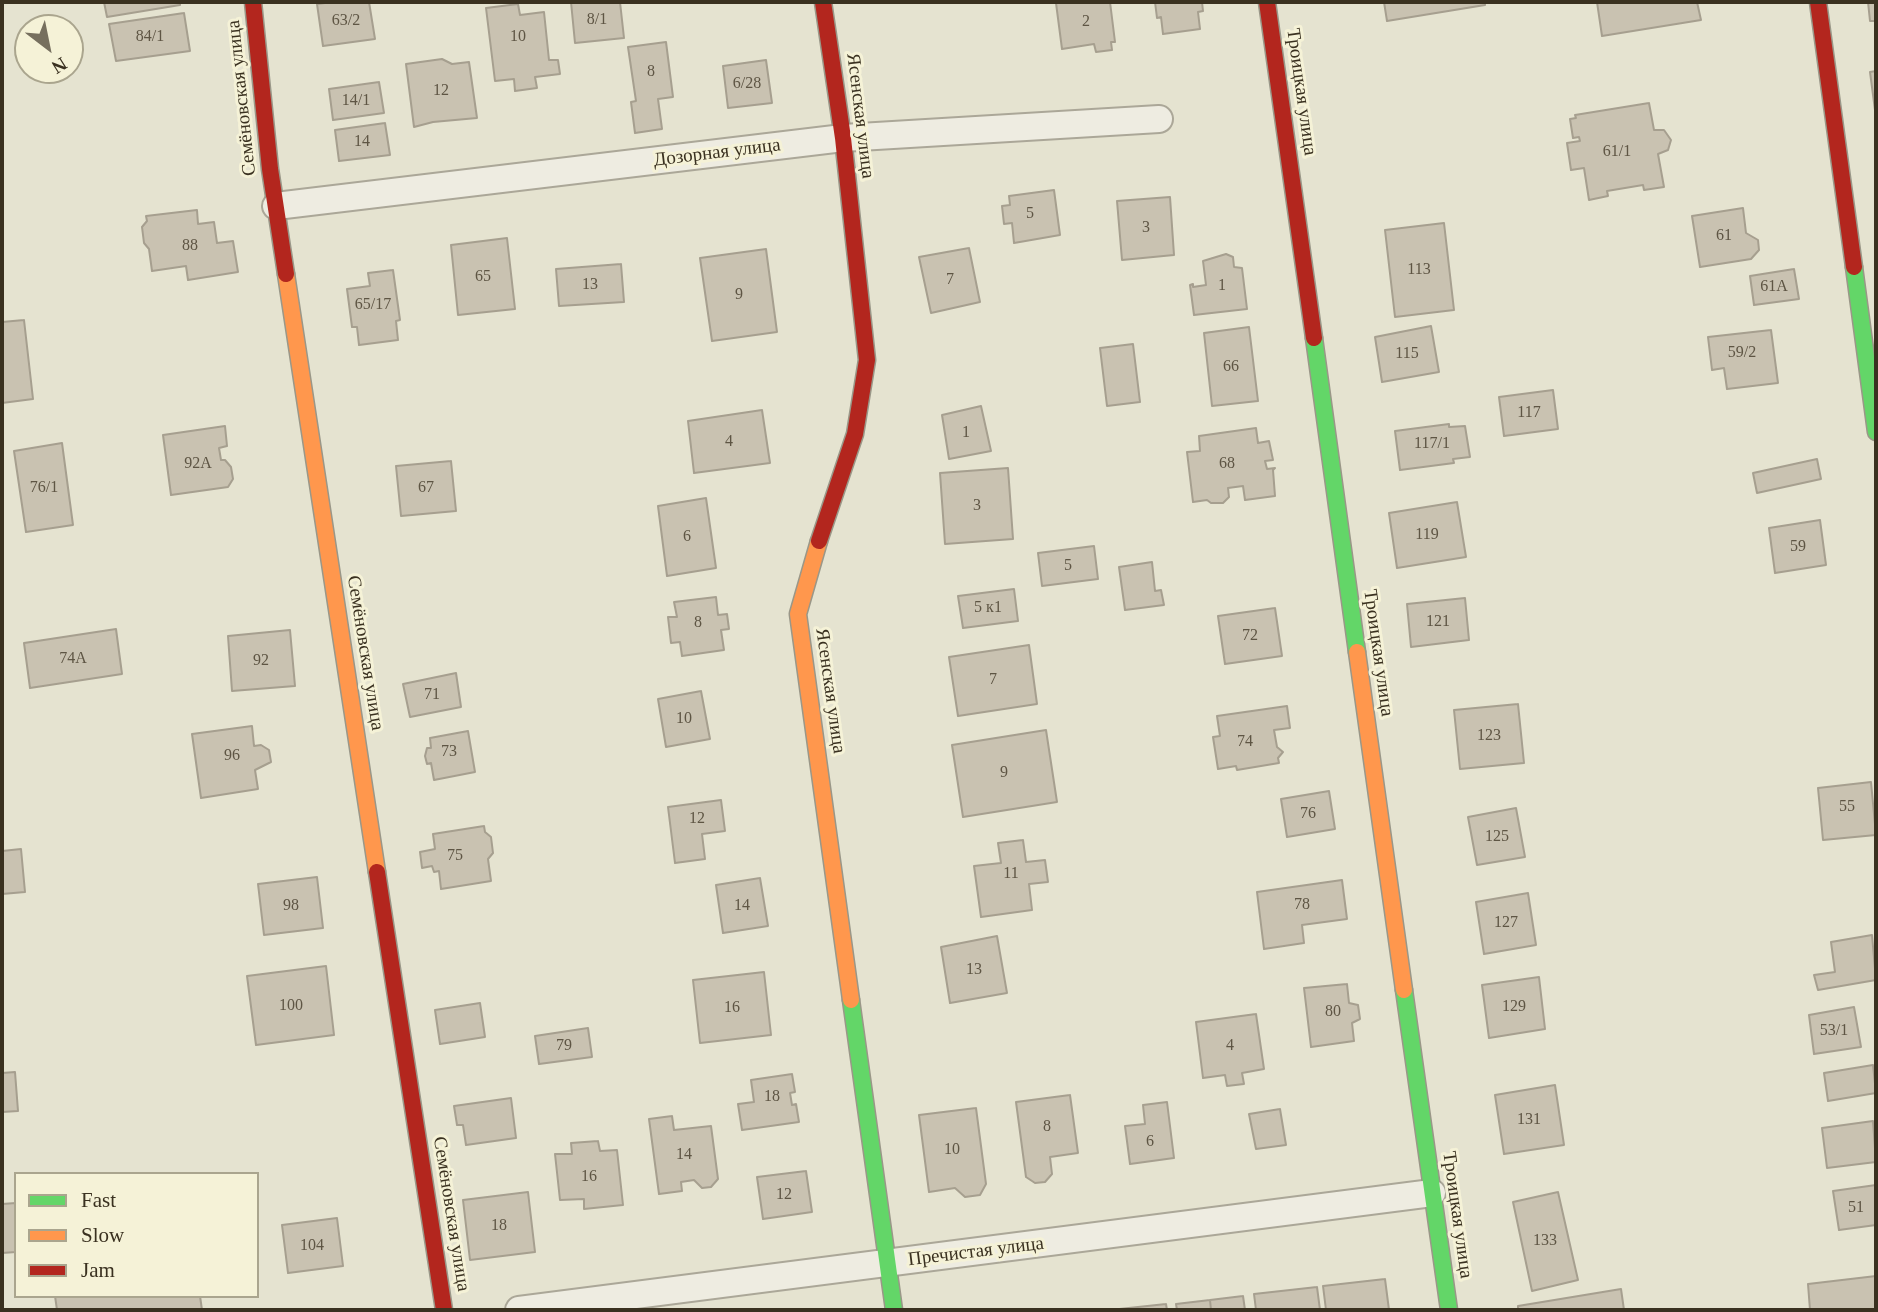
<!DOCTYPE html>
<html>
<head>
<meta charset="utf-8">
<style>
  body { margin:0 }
  #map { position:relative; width:1878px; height:1312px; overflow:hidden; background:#e5e3d0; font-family:"Times New Roman",serif }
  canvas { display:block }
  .frame { position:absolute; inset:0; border:4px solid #3a3120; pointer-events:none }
  .legend { position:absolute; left:14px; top:1172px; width:245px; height:126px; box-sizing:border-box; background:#f5f2d7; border:2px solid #aaa58e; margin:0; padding:9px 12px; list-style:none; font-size:21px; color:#3a3120 }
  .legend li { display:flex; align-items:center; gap:14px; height:35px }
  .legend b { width:35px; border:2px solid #aaa58e }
  .north { position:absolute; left:14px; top:14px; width:70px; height:70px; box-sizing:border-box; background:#f5f2d7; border:2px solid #aaa58e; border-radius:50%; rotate:148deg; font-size:19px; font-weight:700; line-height:28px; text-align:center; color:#3a3120 }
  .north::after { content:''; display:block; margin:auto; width:24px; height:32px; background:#766f5e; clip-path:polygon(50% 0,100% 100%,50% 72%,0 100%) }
</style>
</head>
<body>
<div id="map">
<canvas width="1878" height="1312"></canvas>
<div class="frame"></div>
<ul class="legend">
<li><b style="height:9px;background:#63d668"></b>Fast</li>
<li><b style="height:9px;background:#ff974d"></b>Slow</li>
<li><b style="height:9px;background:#b3261e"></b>Jam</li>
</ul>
<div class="north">N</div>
</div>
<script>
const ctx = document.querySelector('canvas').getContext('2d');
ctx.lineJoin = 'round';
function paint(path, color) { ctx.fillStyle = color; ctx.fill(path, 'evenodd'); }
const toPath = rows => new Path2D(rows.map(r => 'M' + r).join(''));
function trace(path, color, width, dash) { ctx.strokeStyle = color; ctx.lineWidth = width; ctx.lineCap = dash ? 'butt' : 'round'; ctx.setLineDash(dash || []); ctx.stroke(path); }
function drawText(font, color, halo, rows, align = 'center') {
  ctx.font = font + ' "Times New Roman",serif'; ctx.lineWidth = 6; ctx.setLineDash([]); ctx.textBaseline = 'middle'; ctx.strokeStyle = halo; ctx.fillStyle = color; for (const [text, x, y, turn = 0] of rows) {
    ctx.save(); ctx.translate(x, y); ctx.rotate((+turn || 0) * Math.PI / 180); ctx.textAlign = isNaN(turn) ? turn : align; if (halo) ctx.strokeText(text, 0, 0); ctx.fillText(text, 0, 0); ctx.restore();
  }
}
const building = toPath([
  [104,2,180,2,180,5,107,17,104,2],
  [333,2,369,2,375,39,323,46,317,4,333,2],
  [571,2,620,2,624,38,575,43,571,2],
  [1110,2,1115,42,1111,42,1112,50,1096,52,1094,44,1062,49,1056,3,1110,2],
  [1155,2,1202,2,1203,11,1198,12,1200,29,1163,34,1161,17,1157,18,1155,2],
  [1384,2,1485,2,1485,5,1387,21,1384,2],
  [1597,2,1697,2,1701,20,1602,36,1597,2],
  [1868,2,1876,2,1876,21,1870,21,1868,2],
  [518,4,520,15,544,12,549,60,558,60,560,74,535,77,537,88,515,91,514,79,495,81,486,8,518,4],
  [184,13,190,51,116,61,109,24,184,13],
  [666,42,673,97,658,99,662,129,635,133,631,102,636,101,628,47,666,42],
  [442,59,452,64,469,62,477,118,433,122,414,127,406,64,442,59],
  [766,60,772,103,728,108,723,66,766,60],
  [1876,71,1876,109,1875,110,1870,72,1876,71],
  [379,82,384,113,333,120,329,89,379,82],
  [1649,103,1654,130,1664,130,1671,140,1668,150,1658,154,1664,187,1644,190,1643,185,1607,191,1608,196,1589,200,1584,168,1571,170,1567,143,1580,141,1579,137,1573,138,1570,119,1576,118,1575,115,1649,103],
  [385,123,390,155,339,161,335,130,385,123],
  [1054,190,1060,235,1014,243,1012,223,1004,224,1002,206,1010,205,1009,196,1054,190],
  [1170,197,1174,255,1122,260,1117,201,1170,197],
  [1743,208,1746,233,1758,240,1759,250,1751,259,1700,267,1692,216,1743,208],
  [197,210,198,224,214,222,217,243,233,241,238,272,188,280,186,266,152,271,149,249,144,243,142,227,147,221,146,216,197,210],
  [1444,223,1454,310,1395,317,1385,230,1444,223],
  [507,238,515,309,458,315,451,245,507,238],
  [969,248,980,302,931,313,919,257,969,248],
  [766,249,777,332,712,341,700,258,766,249],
  [1226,254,1233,257,1234,267,1242,268,1247,309,1194,315,1190,285,1193,284,1193,287,1206,285,1203,261,1226,254],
  [621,264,624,302,559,306,556,269,621,264],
  [1794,269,1799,299,1754,305,1750,276,1794,269],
  [393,270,400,320,396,321,398,340,359,345,357,327,352,327,347,289,370,286,368,273,393,270],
  [24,320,33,399,2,403,2,322,24,320],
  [1431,326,1439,372,1382,382,1375,337,1431,326],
  [1249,327,1258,401,1212,406,1204,333,1249,327],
  [1771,330,1778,383,1727,389,1724,368,1712,370,1708,337,1771,330],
  [1133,344,1140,402,1107,406,1100,348,1133,344],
  [1553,390,1558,429,1504,436,1499,397,1553,390],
  [981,406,991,451,949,459,942,415,981,406],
  [762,410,770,463,694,473,688,421,762,410],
  [1449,424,1449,427,1465,426,1470,457,1453,459,1454,463,1400,470,1395,431,1449,424],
  [225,426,227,446,219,448,221,460,225,460,231,467,233,479,228,487,171,495,163,435,225,426],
  [1256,428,1258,443,1269,441,1273,460,1265,461,1267,469,1275,468,1273,470,1275,496,1245,500,1243,486,1228,488,1229,497,1223,503,1211,503,1207,500,1193,502,1187,452,1200,451,1199,436,1256,428],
  [62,443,73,525,26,532,14,451,62,443],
  [1817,459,1821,479,1757,493,1753,473,1817,459],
  [451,461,456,511,401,516,396,466,451,461],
  [1008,468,1013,539,945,544,940,473,1008,468],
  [706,498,716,568,667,576,658,506,706,498],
  [1457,502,1466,557,1397,568,1389,513,1457,502],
  [1820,520,1826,565,1775,573,1769,528,1820,520],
  [1094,546,1098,579,1042,586,1038,553,1094,546],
  [1152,562,1155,591,1161,590,1164,605,1125,610,1119,567,1152,562],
  [1014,589,1018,621,963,628,958,596,1014,589],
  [716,597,718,615,727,614,729,629,721,630,724,650,682,656,680,642,671,643,668,617,677,617,674,602,716,597],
  [1465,598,1469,640,1411,647,1407,604,1465,598],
  [1275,608,1282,656,1225,664,1218,616,1275,608],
  [116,629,122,674,30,688,24,643,116,629],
  [290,630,295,686,232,691,228,636,290,630],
  [1029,645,1037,704,958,716,949,657,1029,645],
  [456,673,461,707,410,717,403,684,456,673],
  [701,691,710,739,666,747,658,699,701,691],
  [1518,704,1524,763,1460,769,1454,710,1518,704],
  [1287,706,1290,728,1274,730,1277,747,1283,752,1278,758,1279,763,1237,770,1236,766,1218,769,1213,737,1220,736,1217,716,1287,706],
  [252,726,254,746,261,745,269,750,271,762,255,770,258,789,201,798,192,734,252,726],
  [1046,730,1057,802,963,817,952,745,1046,730],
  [468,731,475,772,434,780,431,763,427,764,425,756,427,748,431,748,430,738,468,731],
  [1871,782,1876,835,1823,840,1818,788,1871,782],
  [1329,791,1335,829,1287,837,1281,799,1329,791],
  [721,800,725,831,702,834,705,859,675,863,668,807,721,800],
  [1516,808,1525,857,1477,865,1468,817,1516,808],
  [484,826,485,832,491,837,493,853,488,859,491,881,441,889,439,871,434,872,432,866,422,868,420,852,435,849,433,834,484,826],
  [1023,840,1026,862,1045,860,1048,882,1029,884,1032,910,981,917,974,866,1001,863,998,843,1023,840],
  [21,849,25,892,2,894,2,851,21,849],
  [317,877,323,928,264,935,258,884,317,877],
  [760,878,768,926,723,933,716,885,760,878],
  [1342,880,1347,919,1302,925,1304,943,1264,949,1257,892,1342,880],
  [1528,893,1536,945,1484,954,1476,902,1528,893],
  [1872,935,1876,980,1818,990,1814,975,1835,972,1831,942,1872,935],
  [997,936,1007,993,950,1003,941,947,997,936],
  [326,966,334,1035,256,1045,247,976,326,966],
  [764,972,771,1035,700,1043,693,980,764,972],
  [1539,977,1545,1029,1489,1038,1482,985,1539,977],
  [1347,984,1349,1003,1358,1005,1360,1019,1352,1023,1354,1041,1311,1047,1304,988,1347,984],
  [480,1003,485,1037,440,1044,435,1010,480,1003],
  [1854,1007,1861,1047,1814,1054,1809,1015,1854,1007],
  [1256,1014,1264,1069,1242,1073,1244,1084,1227,1086,1225,1075,1203,1078,1196,1022,1256,1014],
  [588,1028,592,1057,539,1064,535,1036,588,1028],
  [1873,1065,1876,1093,1828,1101,1824,1073,1873,1065],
  [15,1072,18,1111,2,1112,2,1073,15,1072],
  [792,1074,795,1092,790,1093,792,1105,796,1104,799,1122,742,1130,738,1104,754,1102,751,1080,792,1074],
  [1555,1085,1564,1145,1504,1154,1495,1095,1555,1085],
  [1070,1095,1078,1153,1050,1157,1052,1174,1045,1182,1035,1183,1026,1177,1016,1102,1070,1095],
  [511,1098,516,1138,466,1145,463,1125,457,1125,454,1106,511,1098],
  [1167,1102,1174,1158,1130,1164,1125,1126,1145,1124,1143,1105,1167,1102],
  [976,1108,986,1184,980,1195,965,1197,955,1188,929,1192,919,1115,976,1108],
  [1280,1109,1286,1145,1256,1149,1249,1114,1280,1109],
  [672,1116,674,1130,711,1126,718,1179,711,1187,702,1188,694,1180,681,1182,682,1191,659,1194,649,1119,672,1116],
  [1873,1121,1876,1162,1827,1168,1822,1128,1873,1121],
  [598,1141,600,1151,617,1150,623,1205,584,1209,584,1199,560,1200,555,1154,572,1154,571,1143,598,1141],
  [806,1171,812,1212,763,1219,757,1177,806,1171],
  [1876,1185,1876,1225,1839,1230,1833,1191,1876,1185],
  [528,1192,535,1252,470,1260,463,1200,528,1192],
  [1558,1192,1578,1280,1532,1291,1513,1202,1558,1192],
  [16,1203,16,1252,2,1253,2,1204,16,1203],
  [337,1218,343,1266,288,1273,282,1225,337,1218],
  [1876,1276,1876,1310,1810,1310,1808,1284,1876,1276],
  [1385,1279,1389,1310,1326,1310,1323,1286,1385,1279],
  [1317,1287,1320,1310,1256,1310,1254,1294,1317,1287],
  [1621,1289,1624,1310,1518,1310,1518,1306,1621,1289],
  [55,1296,200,1296,202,1310,57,1310,55,1296],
  [1243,1296,1245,1310,1211,1310,1210,1300,1243,1296],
  [1210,1300,1211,1310,1177,1310,1176,1304,1210,1300],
  [1166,1304,1167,1310,1110,1310,1166,1304]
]);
paint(building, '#c9c2b1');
trace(building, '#a69f8f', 2);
const street = toPath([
  [276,206,843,138,1159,119],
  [519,1310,1432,1193]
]);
const fast = toPath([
  [1854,267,1876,432],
  [1314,338,1357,652],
  [1404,990,1449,1310],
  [851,1000,894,1310]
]);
const slow = toPath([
  [286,274,377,872],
  [819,541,798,614,851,1000],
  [1357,652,1404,990]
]);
const jam = toPath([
  [253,2,270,169,286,274],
  [1267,2,1314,338],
  [1818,2,1854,267],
  [819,541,855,434,867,360,843,138,823,2],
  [377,872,444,1310]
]);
trace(street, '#aba798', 30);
trace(fast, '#9a9788', 19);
trace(slow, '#9a9788', 19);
trace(jam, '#9a9788', 19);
trace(street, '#eeece1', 26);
trace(fast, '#63d668', 16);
trace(slow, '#ff974d', 16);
trace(jam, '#b3261e', 16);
drawText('16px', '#5e5544', null, [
  ["8/1",597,20],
  ["63/2",346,21],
  ["2",1086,22],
  ["84/1",150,37],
  ["10",518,37],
  ["8",651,72],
  ["6/28",747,84],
  ["12",441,91],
  ["14/1",356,101],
  ["14",362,142],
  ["61/1",1617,152],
  ["5",1030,214],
  ["3",1146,228],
  ["61",1724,236],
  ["88",190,246],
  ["113",1419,270],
  ["65",483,277],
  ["7",950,280],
  ["13",590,285],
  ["1",1222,286],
  ["61А",1774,287],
  ["9",739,295],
  ["65/17",373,305],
  ["59/2",1742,353],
  ["115",1407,354],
  ["66",1231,367],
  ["117",1529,413],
  ["1",966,433],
  ["4",729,442],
  ["117/1",1432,444],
  ["92А",198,464],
  ["68",1227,464],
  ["76/1",44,488],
  ["67",426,488],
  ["3",977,506],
  ["119",1427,535],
  ["6",687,537],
  ["59",1798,547],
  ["5",1068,566],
  ["5 к1",988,608],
  ["121",1438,622],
  ["8",698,623],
  ["72",1250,636],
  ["74А",73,659],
  ["92",261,661],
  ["7",993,680],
  ["71",432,695],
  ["10",684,719],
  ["123",1489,736],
  ["74",1245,742],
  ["73",449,752],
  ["96",232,756],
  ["9",1004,773],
  ["55",1847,807],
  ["76",1308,814],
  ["12",697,819],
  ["125",1497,837],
  ["75",455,856],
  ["11",1011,874],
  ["78",1302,905],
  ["98",291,906],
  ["14",742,906],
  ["127",1506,923],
  ["13",974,970],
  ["100",291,1006],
  ["129",1514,1007],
  ["16",732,1008],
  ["80",1333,1012],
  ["53/1",1834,1031],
  ["79",564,1046],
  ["4",1230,1046],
  ["18",772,1097],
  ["131",1529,1120],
  ["8",1047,1127],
  ["6",1150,1142],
  ["10",952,1150],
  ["14",684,1155],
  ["16",589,1177],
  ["12",784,1195],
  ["51",1856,1208],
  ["18",499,1226],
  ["133",1545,1241],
  ["104",312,1246]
]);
drawText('19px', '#3a3120', '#f5f2d7', [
  ["Троицкая улица",1301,92,82],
  ["Семёновская улица",242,98,-96],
  ["Ясенская улица",860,116,83],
  ["Дозорная улица",717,153,-7],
  ["Семёновская улица",365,653,81],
  ["Троицкая улица",1378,653,82],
  ["Ясенская улица",830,691,82],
  ["Семёновская улица",451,1214,81],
  ["Троицкая улица",1457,1215,82],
  ["Пречистая улица",976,1252,-7]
]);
</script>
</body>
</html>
